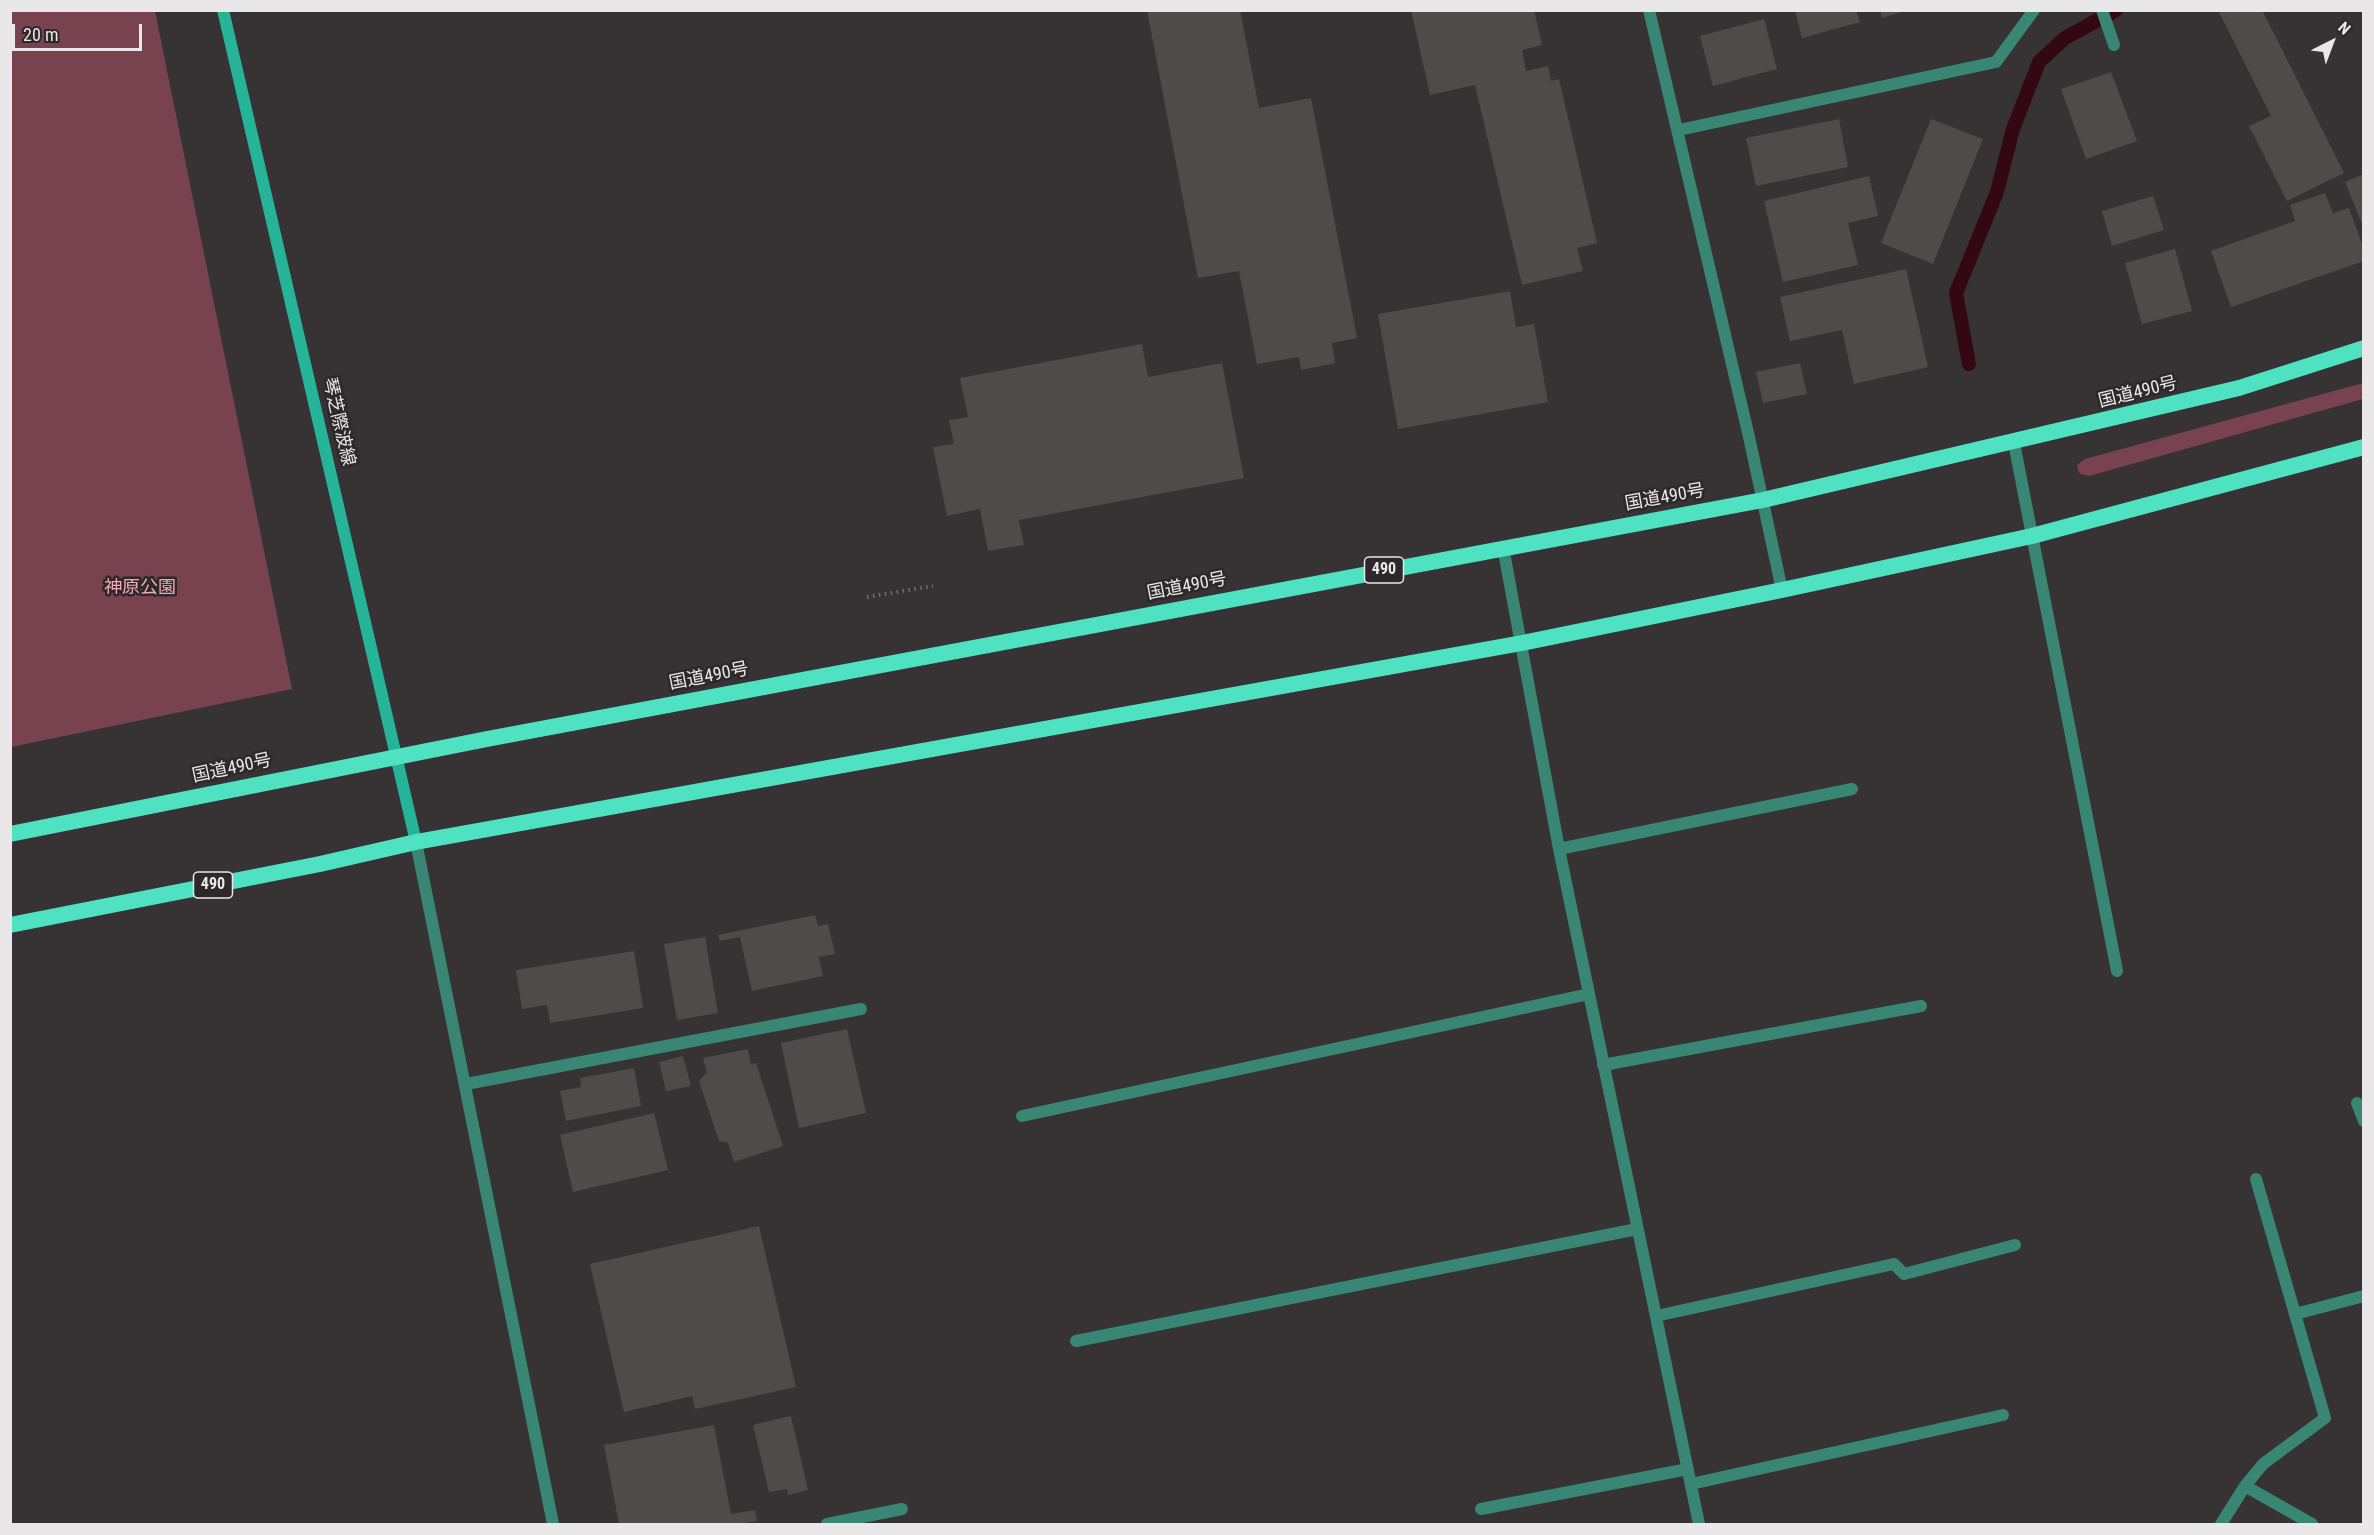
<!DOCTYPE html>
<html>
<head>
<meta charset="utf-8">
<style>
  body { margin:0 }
  #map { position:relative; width:2374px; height:1535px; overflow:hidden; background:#373233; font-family:"Roboto Condensed",sans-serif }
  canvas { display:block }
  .frame { position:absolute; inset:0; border:12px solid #eae7e8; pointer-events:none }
  .north { position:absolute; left:2302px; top:12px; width:60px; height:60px; -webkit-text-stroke:4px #2d2829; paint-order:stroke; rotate:42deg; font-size:16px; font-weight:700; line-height:24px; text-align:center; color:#eae7e8 }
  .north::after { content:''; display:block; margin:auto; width:21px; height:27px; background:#eae7e8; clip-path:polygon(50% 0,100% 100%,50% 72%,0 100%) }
  .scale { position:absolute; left:12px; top:24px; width:130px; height:27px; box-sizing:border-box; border:3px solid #eae7e8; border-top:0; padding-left:8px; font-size:18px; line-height:21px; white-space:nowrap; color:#eae7e8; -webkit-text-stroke:4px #2d2829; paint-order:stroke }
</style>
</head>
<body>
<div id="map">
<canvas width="2374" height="1535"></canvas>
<div class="frame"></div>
<div class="north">N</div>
<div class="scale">20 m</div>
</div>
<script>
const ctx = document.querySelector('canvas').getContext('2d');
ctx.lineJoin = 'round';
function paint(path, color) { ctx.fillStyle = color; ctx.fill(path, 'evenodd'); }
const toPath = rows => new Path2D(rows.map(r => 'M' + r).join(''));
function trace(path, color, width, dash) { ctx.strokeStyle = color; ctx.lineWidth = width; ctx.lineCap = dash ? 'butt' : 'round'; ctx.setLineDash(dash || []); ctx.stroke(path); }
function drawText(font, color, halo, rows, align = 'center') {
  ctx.font = font + ' "Roboto Condensed","Noto Sans JP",sans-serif'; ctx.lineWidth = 5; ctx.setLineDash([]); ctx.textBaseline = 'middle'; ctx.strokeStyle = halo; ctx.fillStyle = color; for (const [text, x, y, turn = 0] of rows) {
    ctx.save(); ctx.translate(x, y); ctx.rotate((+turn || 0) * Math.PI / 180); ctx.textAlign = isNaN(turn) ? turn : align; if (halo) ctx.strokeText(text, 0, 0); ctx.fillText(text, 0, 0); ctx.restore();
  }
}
paint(toPath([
  [11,10,155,11,292,689,11,747],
  [2363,383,2363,399,2089,476,2080,474,2078,470,2077,465,2085,459]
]), '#78434e');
trace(toPath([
  [1969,364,1956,293,1997,192,2013,129,2039,62,2065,38,2116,10]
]), '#330714', 14);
paint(toPath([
  [1147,10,1240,10,1259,108,1311,98,1357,338,1332,343,1335,363,1301,370,1299,357,1257,364,1239,271,1198,278],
  [1411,10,1534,10,1542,45,1522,50,1526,71,1548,66,1551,81,1559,79,1597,243,1577,248,1583,271,1522,285,1475,85,1430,95],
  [1795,10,1856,10,1860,22,1802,38],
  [1880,10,1905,10,1905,11,1882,18],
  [2222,10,2262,10,2344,173,2287,201,2249,126,2271,116,2219,12],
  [1764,19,1777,69,1713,86,1700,36],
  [2111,72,2137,141,2086,159,2061,89],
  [1839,119,1848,167,1756,186,1746,138],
  [1931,119,1983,139,1933,264,1881,243],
  [2364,174,2364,226,2363,226,2345,182],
  [1869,176,1878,216,1848,223,1858,265,1783,282,1764,201],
  [2325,193,2333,213,2349,208,2364,249,2364,261,2231,307,2211,251,2295,221,2290,205],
  [2153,196,2164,230,2112,246,2102,211],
  [2175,249,2192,311,2142,324,2125,263],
  [1906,269,1928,367,1854,384,1842,330,1790,341,1780,297],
  [1510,291,1516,327,1534,324,1548,402,1398,429,1378,314],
  [1142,344,1148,377,1222,363,1244,478,1019,520,1024,545,988,551,980,509,947,516,933,447,954,444,949,420,968,417,960,378],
  [1800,363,1807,394,1763,403,1756,372],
  [815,915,818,926,828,924,835,954,819,957,823,976,752,991,740,937,720,941,718,935],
  [705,937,718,1013,677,1020,664,944],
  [634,951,643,1008,550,1023,547,1005,522,1009,516,970],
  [847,1029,866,1113,799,1128,781,1043],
  [748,1049,751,1064,756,1063,783,1146,734,1162,728,1143,719,1141,699,1081,707,1072,703,1058],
  [683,1056,691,1086,666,1091,659,1062],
  [634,1068,641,1106,566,1121,560,1091,581,1087,580,1078],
  [654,1113,668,1170,573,1192,560,1135],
  [759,1226,796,1387,695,1409,692,1396,624,1412,590,1264],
  [791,1416,808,1490,788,1495,787,1489,769,1492,753,1425],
  [714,1425,731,1514,755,1510,757,1521,738,1524,619,1524,604,1445]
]), '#504b4b');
trace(toPath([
  [867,597,933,586]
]), '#736e6f', 4, [1.5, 4.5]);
trace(toPath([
  [1649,10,1749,437,1782,590],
  [2102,10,2114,45],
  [1679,130,1996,62,2034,10],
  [2014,443,2117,971],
  [1503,547,1559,849,1699,1524],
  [1559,849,1852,789],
  [1603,1065,1921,1006],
  [466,1084,861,1009],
  [2357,1103,2364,1121],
  [1022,1116,1589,994],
  [2295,1314,2364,1296],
  [1656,1316,1894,1264,1904,1274,2015,1245],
  [1076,1341,1637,1229],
  [1691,1484,2003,1415],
  [2245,1486,2312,1524],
  [1481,1509,1688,1469],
  [827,1524,902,1509],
  [2221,1524,2245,1486,2263,1464,2325,1418,2256,1179]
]), '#3a8675', 12);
trace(toPath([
  [416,842,553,1524]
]), '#3a8675', 12);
trace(toPath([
  [223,10,416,842]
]), '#26b499', 12);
trace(toPath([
  [10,834,487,739,1763,500,2239,388,2364,348],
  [10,925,320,864,416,842,1522,643,1782,590,2032,536,2364,447]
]), '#4ee2c2', 16);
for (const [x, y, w] of [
  [1384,570,39],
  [213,885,39]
]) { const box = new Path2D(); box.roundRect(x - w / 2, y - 13, w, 26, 4.5); ctx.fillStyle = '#2d2829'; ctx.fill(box); trace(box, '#eae7e8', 1.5); }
drawText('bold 16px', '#eae7e8', null, [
  ["490",1384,570],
  ["490",213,885]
]);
drawText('18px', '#eae7e8', '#2d2829', [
  ["国道490号",2138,393,-14],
  ["琴芝際波線",338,422,77],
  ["国道490号",1665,498,-10],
  ["国道490号",1187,587,-11],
  ["国道490号",709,677,-11],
  ["国道490号",232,769,-12]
]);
drawText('18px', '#f3a8b7', '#2d2829', [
  ["神原公園",140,588]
]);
</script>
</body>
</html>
